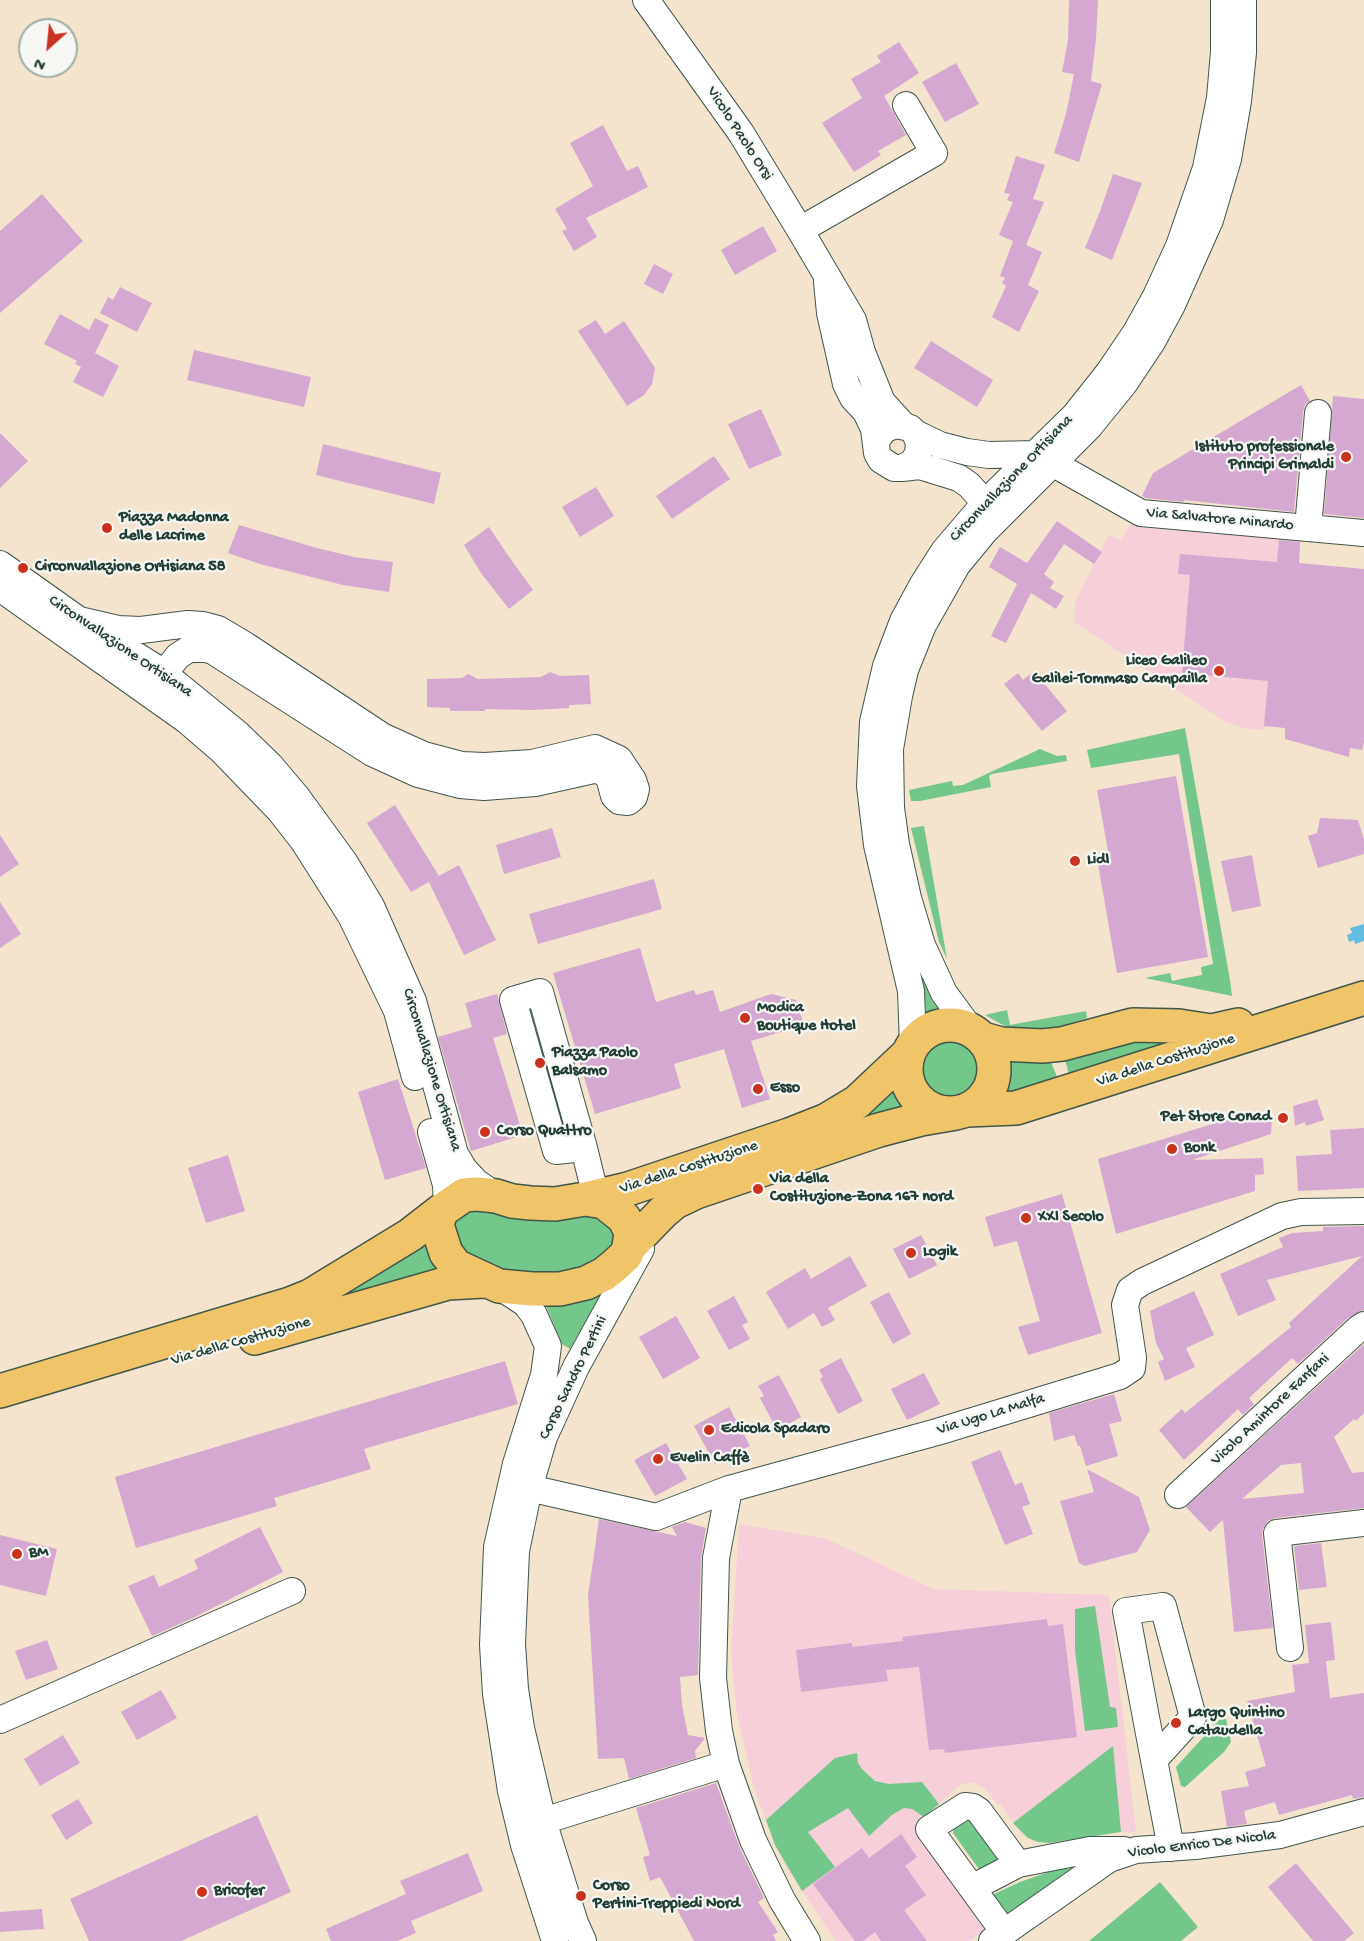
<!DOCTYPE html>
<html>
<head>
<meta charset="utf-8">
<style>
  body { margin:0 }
  #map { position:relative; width:1364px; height:1941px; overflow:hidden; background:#f4e3cd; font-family:"Gochi Hand",sans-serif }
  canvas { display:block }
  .north { position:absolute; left:18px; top:18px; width:60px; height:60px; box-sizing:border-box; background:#f6f6f2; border:2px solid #a0aca6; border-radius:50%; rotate:207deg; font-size:16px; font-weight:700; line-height:24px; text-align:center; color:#1f3d34 }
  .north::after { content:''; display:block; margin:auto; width:21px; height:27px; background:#c8321e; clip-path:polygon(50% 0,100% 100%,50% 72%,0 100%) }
</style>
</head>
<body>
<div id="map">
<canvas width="1364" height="1941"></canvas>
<div class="north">N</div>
</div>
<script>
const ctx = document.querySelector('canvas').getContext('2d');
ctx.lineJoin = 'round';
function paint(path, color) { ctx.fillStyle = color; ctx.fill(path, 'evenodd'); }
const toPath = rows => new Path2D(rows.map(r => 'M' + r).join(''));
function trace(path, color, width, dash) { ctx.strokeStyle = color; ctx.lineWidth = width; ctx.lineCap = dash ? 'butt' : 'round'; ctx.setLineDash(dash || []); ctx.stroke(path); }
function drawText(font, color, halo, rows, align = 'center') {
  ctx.font = font + ' "Gochi Hand",sans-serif'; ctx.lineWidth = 4.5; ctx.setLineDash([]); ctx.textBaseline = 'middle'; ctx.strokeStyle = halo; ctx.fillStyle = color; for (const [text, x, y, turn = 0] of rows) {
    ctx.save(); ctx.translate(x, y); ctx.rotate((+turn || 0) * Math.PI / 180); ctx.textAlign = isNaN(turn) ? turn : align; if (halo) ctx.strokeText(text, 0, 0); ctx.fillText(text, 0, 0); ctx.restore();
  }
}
paint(toPath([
  [1131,522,1301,539,1285,728,1265,726,1264,730,1244,728,1224,721,1074,622,1075,601,1109,535,1121,540],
  [739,1524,827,1539,933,1589,1109,1595,1136,1832,1116,1832,1049,1843,1034,1841,1021,1833,1000,1804,998,1805,983,1787,972,1782,962,1784,914,1824,990,1927,969,1941,836,1941,788,1870,775,1845,754,1788,737,1714,731,1653]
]), '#f6cfd9');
paint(toPath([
  [1185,728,1230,980,1232,996,1145,978,1170,973,1172,981,1181,979,1202,975,1201,967,1213,964,1179,754,1091,768,1087,750],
  [1040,749,1057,756,1066,755,1067,761,992,774,989,776,991,787,920,801,911,801,909,790,952,781,953,786,963,785],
  [924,826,947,959,939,942,911,828],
  [921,976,943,1010,927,1017],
  [1007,1010,1010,1025,1086,1011,1087,1018,1040,1033,1012,1030,985,1015],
  [946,1033,957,1033,968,1036,985,1052,988,1064,987,1076,982,1087,974,1096,939,1100,929,1093,922,1085,918,1075,918,1064,921,1053,927,1044,936,1037],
  [1138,1034,1195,1040,1070,1078,1064,1056],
  [1009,1058,1050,1059,1059,1082,1001,1099,1010,1079],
  [899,1080,907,1099,913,1105,857,1122],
  [458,1209,597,1210,618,1232,616,1248,589,1272,513,1276,464,1257,452,1221],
  [427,1237,447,1272,320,1302],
  [605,1286,570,1349,562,1344,543,1299],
  [1095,1606,1110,1707,1116,1708,1118,1727,1085,1731,1075,1650,1075,1609],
  [1226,1719,1231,1742,1224,1752,1185,1787,1181,1786,1176,1767,1219,1720],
  [1113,1746,1121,1832,1049,1843,1038,1842,1028,1838,1013,1823],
  [857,1753,858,1763,862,1769,875,1781,889,1784,922,1782,939,1804,924,1817,912,1809,904,1808,892,1815,869,1836,848,1808,808,1832,835,1867,802,1891,775,1845,766,1820,835,1758],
  [967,1816,1002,1860,981,1872,953,1833,954,1825],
  [1085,1863,1009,1913,1007,1913,992,1895,1020,1882,1060,1868],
  [1160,1882,1198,1927,1181,1941,1089,1941]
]), '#74c78a');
paint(toPath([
  [1364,924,1364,941,1355,944,1354,940,1349,942,1347,935,1352,933,1350,928]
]), '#64bce1');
paint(toPath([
  [1069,0,1098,0,1096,39,1091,81,1102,84,1079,162,1054,153,1066,114,1074,74,1062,72,1068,40],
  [899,42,919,73,884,96,906,135,878,151,881,155,854,172,822,123,862,98,851,79,881,62,877,56],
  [956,63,979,104,945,122,922,82],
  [603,125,627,171,638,166,648,187,586,218,597,237,574,251,562,231,567,229,555,209,593,186,570,143],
  [1016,156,1045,165,1033,199,1044,202,1026,245,1042,252,1028,285,1039,291,1019,332,992,317,1006,286,1002,283,1005,278,1000,276,1013,241,999,235,1013,202,1007,200,1010,194,1004,193],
  [1113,174,1142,183,1112,260,1085,248,1099,214],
  [42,194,83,241,0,313,0,231],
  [763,226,777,251,735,275,721,250],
  [654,264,673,274,663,294,644,284],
  [120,287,152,303,137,332,100,313,108,297,113,300],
  [60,314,89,330,95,318,109,325,95,353,119,366,103,397,73,382,81,367,75,364,77,361,44,344],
  [596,320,605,334,624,321,655,368,652,384,644,395,627,406,578,331],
  [931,341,993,380,977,407,914,368],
  [194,350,311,377,304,407,187,380],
  [1301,385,1310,401,1305,405,1303,412,1294,512,1184,500,1183,502,1146,498,1142,496,1153,473],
  [1333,396,1364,399,1364,518,1324,514],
  [761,409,782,455,749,469,728,424],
  [0,433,28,461,0,488],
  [323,444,441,473,434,504,316,475],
  [714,456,730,479,672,519,656,496],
  [596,487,614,516,580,537,562,507],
  [1057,521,1102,552,1094,564,1064,544,1044,574,1054,582,1050,588,1064,596,1056,609,1031,593,1006,643,991,636,1017,584,989,567,1000,547,1027,563],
  [239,525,317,548,354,557,393,562,389,592,343,585,260,564,228,553],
  [489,527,507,554,533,590,509,609,481,573,464,545],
  [1279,540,1300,542,1299,563,1364,569,1364,742,1362,750,1350,748,1349,757,1285,739,1285,728,1264,726,1268,681,1182,673,1190,575,1178,574,1180,554,1277,562],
  [1034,671,1067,711,1042,731,1004,684,1018,673,1023,680],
  [550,672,560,676,589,675,591,704,569,705,569,708,532,710,485,709,485,711,450,711,450,708,427,707,427,679,462,678,468,674,478,679,541,677],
  [1176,776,1208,957,1117,973,1098,864,1110,862,1097,790],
  [395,805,439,876,433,879,459,865,496,940,464,955,429,882,411,892,367,823],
  [1320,818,1358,820,1364,840,1364,854,1318,868,1308,836,1317,833],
  [552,828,561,857,504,874,496,845],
  [0,835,19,864,0,877],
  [1252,855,1261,906,1232,912,1221,861],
  [654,879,662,909,538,944,529,914],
  [0,902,21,934,0,948],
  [640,948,656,1002,694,990,696,995,713,990,720,1012,771,994,796,1000,804,1025,751,1041,770,1099,742,1108,724,1049,674,1064,681,1088,595,1114,553,973],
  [497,994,507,1034,493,1038,523,1135,471,1151,438,1037,472,1027,465,1003],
  [398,1079,426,1168,385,1180,358,1092],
  [1317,1099,1324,1120,1306,1126,1305,1122,1295,1126,1293,1106],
  [1272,1113,1271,1134,1192,1160,1263,1158,1264,1174,1255,1175,1255,1191,1116,1234,1098,1159,1242,1115,1243,1122],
  [1364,1128,1364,1188,1298,1191,1296,1156,1332,1154,1330,1130],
  [228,1155,245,1211,206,1223,188,1168],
  [1062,1194,1102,1333,1028,1355,1018,1327,1040,1321,1017,1241,994,1247,985,1217],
  [1364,1226,1364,1310,1348,1318,1298,1364,1292,1358,1249,1398,1254,1404,1243,1415,1238,1409,1184,1460,1159,1430,1182,1409,1185,1413,1291,1327,1289,1323,1362,1256,1267,1280,1276,1300,1238,1316,1220,1274,1283,1247,1279,1238,1292,1233,1323,1231,1323,1227],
  [921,1235,937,1265,909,1279,893,1249],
  [850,1256,867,1286,828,1308,835,1320,822,1327,814,1313,788,1329,766,1292,805,1268,811,1279],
  [1194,1291,1214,1335,1186,1348,1195,1367,1165,1381,1158,1362,1164,1359,1156,1343,1150,1311],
  [889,1292,911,1334,893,1344,870,1302],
  [734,1296,748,1322,742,1325,750,1339,729,1350,707,1311],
  [676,1316,700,1358,663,1379,639,1337],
  [1364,1344,1364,1413,1356,1421,1354,1419,1334,1437,1352,1473,1364,1472,1364,1508,1275,1518,1268,1521,1263,1528,1262,1535,1273,1628,1234,1632,1223,1520,1210,1532,1186,1507],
  [1301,1463,1304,1493,1242,1499,1281,1465],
  [841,1358,863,1401,838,1414,820,1379,823,1377,819,1370],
  [505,1361,518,1404,364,1449,371,1469,274,1498,277,1506,136,1548,115,1477],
  [924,1373,940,1404,907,1420,891,1389],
  [779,1375,801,1417,777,1430,760,1398,764,1396,758,1386],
  [1114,1394,1122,1421,1109,1424,1118,1456,1086,1466,1080,1446,1078,1446,1074,1435,1054,1441,1049,1413],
  [729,1407,750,1446,715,1464,694,1426],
  [666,1443,687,1479,655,1496,634,1460],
  [1000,1450,1015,1485,1022,1482,1030,1504,1022,1507,1033,1534,1005,1545,971,1462],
  [1087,1469,1139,1497,1150,1530,1137,1552,1085,1566,1079,1563,1060,1501,1094,1492],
  [599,1519,677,1536,672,1527,685,1522,706,1528,701,1557,698,1675,680,1677,682,1705,688,1735,705,1738,695,1751,696,1758,629,1779,624,1758,598,1759,588,1596],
  [260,1527,283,1572,193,1618,152,1636,128,1586,154,1575,159,1587,198,1569,194,1560],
  [0,1535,57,1549,46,1596,0,1585],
  [1321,1543,1327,1587,1299,1590,1294,1546],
  [1047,1619,1048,1626,1063,1624,1077,1737,945,1753,944,1749,929,1750,919,1667,886,1670,888,1681,801,1692,796,1650,852,1643,852,1647,903,1641,902,1637],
  [1331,1622,1335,1660,1326,1661,1330,1698,1364,1693,1364,1797,1353,1799,1352,1795,1279,1815,1275,1802,1244,1811,1247,1824,1227,1827,1221,1791,1249,1786,1245,1772,1266,1766,1247,1701,1295,1692,1292,1665,1309,1663,1305,1625],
  [47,1640,58,1669,26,1680,15,1651],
  [161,1690,177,1718,137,1740,121,1712],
  [63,1735,80,1763,40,1786,24,1759],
  [716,1783,739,1846,764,1898,758,1902,778,1932,773,1935,776,1941,694,1941,660,1877,650,1881,643,1857,650,1855,636,1808],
  [78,1799,93,1823,66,1840,51,1815],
  [257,1815,291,1892,181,1941,89,1941,70,1899],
  [901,1834,917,1857,905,1866,926,1895,904,1910,927,1941,881,1941,875,1932,863,1941,855,1941,813,1884,862,1848,869,1858],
  [468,1853,483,1891,411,1921,416,1933,397,1941,331,1941,326,1929,406,1894,400,1881],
  [1296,1863,1354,1933,1344,1941,1313,1941,1268,1887],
  [42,1909,44,1929,0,1932,0,1912]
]), '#d5a8d1');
const minor = toPath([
  [646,0,741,133,800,230,853,320,862,352,882,402,903,425],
  [800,230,934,153,906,105],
  [827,282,830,313,846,384,853,398,866,412,874,429,877,453,881,460,894,468,902,468,912,463,918,454,919,443,915,433,910,428,897,425,885,429,877,439,876,445],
  [915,433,940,445,967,452,989,455,1036,454,1141,513,1364,533],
  [902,468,920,466,959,478,969,485,996,515],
  [1308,528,1318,413],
  [0,564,79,620,153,666,178,685,237,733,270,765,297,797,345,863,371,906,413,1001,455,1154,464,1169,476,1182,496,1196],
  [0,588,186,720,222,751,280,811,304,842,351,916,397,1011,415,1077],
  [79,620,118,629,141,630,188,624,203,625,218,629,245,645,382,736,424,755,462,765,484,766,532,763,595,748,619,759,633,780,636,789,634,797,628,802,619,801,614,796,609,777,598,769,535,783,484,787,460,785,418,774,372,753,213,651,206,649,189,649,178,656,149,692],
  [972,1031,944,993,922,945,908,898,896,844,891,808,890,749,899,696,905,670,923,625,957,565,985,531,1089,427,1124,384,1152,342,1172,305,1210,220,1228,159,1238,101,1243,53,1243,0],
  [913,1045,911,991,877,845,870,786,873,722,886,666,903,621,923,584,944,551,985,503,1075,415,1109,372,1136,332,1156,296,1179,246,1206,168,1220,98,1224,52,1224,0],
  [431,1132,446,1185,447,1206],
  [584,1148,556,1151,513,1000,540,992,584,1148,596,1197],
  [499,1286,526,1304,534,1315,548,1346,544,1375,516,1464,497,1547,493,1645,496,1694,511,1791,524,1845,555,1941],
  [529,1488,656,1517,729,1489,937,1432,1120,1376,1132,1368,1133,1358,1125,1305,1130,1290,1142,1282,1282,1216,1301,1212,1364,1211],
  [729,1489,716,1558,713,1678,719,1731,726,1764,753,1840,782,1900,807,1941],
  [1178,1495,1358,1329,1364,1325],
  [1290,1648,1277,1533,1364,1523],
  [0,1720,292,1591],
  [1154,1760,1193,1717,1163,1606,1126,1611,1154,1760,1171,1848],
  [543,1821,726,1764],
  [972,1888,1018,1864,1090,1850,1124,1850],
  [1004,1932,929,1829,965,1806,973,1807,979,1811,1018,1864],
  [583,1941,575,1923,543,1821,521,1728,515,1689,512,1644,516,1551,529,1488,544,1437,576,1367,641,1249],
  [992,1941,1109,1859,1136,1850,1195,1846,1280,1835,1364,1812]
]);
const major = toPath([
  '906 1069a44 44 0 1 1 88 0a44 44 0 1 1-88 0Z',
  [983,1039,1001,1044,1042,1046,1062,1044,1133,1025,1179,1026,1211,1031,1238,1025],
  [967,1110,1016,1108,1364,998],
  [585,1199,628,1189,789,1135,827,1120,857,1102,909,1053],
  [629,1247,663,1212,675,1202,696,1192,879,1130,921,1119,956,1113],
  [255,1338,448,1283,484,1281],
  [0,1391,290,1304,310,1296,410,1235,441,1211,464,1195,477,1194,496,1196,512,1201,530,1203,555,1204,585,1199,604,1202,624,1218,631,1232,629,1247,626,1255,614,1266,604,1274,586,1283,560,1289,532,1289,499,1286,456,1266,446,1253,437,1225,441,1211]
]);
trace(minor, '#3f564b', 28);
trace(major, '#3f564b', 36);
trace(minor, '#fff', 26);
trace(major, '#f0c469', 33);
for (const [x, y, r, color] of [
  [1346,457,6,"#c8321e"],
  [107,528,6,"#c8321e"],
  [23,568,6,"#c8321e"],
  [1219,671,6,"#c8321e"],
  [1075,861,6,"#c8321e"],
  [745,1018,6,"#c8321e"],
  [540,1063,6,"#c8321e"],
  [758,1089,6,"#c8321e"],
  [1283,1118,6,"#c8321e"],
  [485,1132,6,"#c8321e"],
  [1172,1149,6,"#c8321e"],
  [758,1189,6,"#c8321e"],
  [1026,1218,6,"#c8321e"],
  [911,1253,6,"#c8321e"],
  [709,1430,6,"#c8321e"],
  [658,1459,6,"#c8321e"],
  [17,1554,6,"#c8321e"],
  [1176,1723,6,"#c8321e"],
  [202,1892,6,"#c8321e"],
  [581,1896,6,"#c8321e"]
]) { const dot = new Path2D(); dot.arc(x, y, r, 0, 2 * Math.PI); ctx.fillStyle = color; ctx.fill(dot); trace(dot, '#f6f6f2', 2); }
drawText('16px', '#1f3d34', '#f6f6f2', [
  ["Vicolo Paolo Orsi",739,134,57],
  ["Circonvallazione Ortisiana",1012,479,-46],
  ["Via Salvatore Minardo",1220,520,5],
  ["Circonvallazione Ortisiana",120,647,34],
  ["Via della Costituzione",1166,1061,-18],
  ["Circonvallazione Ortisiana",431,1070,73],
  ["Via della Costituzione",689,1168,-18],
  ["Via della Costituzione",241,1342,-16],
  ["Corso Sandro Pertini",574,1378,-64],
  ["Vicolo Amintore Fanfani",1271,1410,-43],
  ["Via Ugo La Malfa",991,1415,-17],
  ["Vicolo Enrico De Nicola",1202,1845,-7]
]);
drawText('bold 16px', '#1f3d34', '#f6f6f2', [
  ["Istituto professionale",1334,448,"right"],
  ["Principi Grimaldi",1334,466,"right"],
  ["Piazza Madonna",119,519],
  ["delle Lacrime",119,537],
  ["Circonvallazione Ortisiana 58",35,568],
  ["Liceo Galileo",1207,662,"right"],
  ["Galilei-Tommaso Campailla",1207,680,"right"],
  ["Lidl",1087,861],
  ["Modica",757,1009],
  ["Boutique Hotel",757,1027],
  ["Piazza Paolo",552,1054],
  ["Balsamo",552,1072],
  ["Esso",770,1089],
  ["Pet Store Conad",1271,1118,"right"],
  ["Corso Quattro",497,1132],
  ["Bonk",1184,1149],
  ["Via della",770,1180],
  ["Costituzione-Zona 167 nord",770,1198],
  ["XXI Secolo",1038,1218],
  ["Logik",923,1253],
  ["Edicola Spadaro",721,1430],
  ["Evelin Caffè",670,1459],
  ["BM",29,1554],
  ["Largo Quintino",1188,1714],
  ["Cataudella",1188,1732],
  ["Corso",593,1887],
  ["Pertini-Treppiedi Nord",593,1905],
  ["Bricofer",214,1892]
], 'left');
</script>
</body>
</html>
